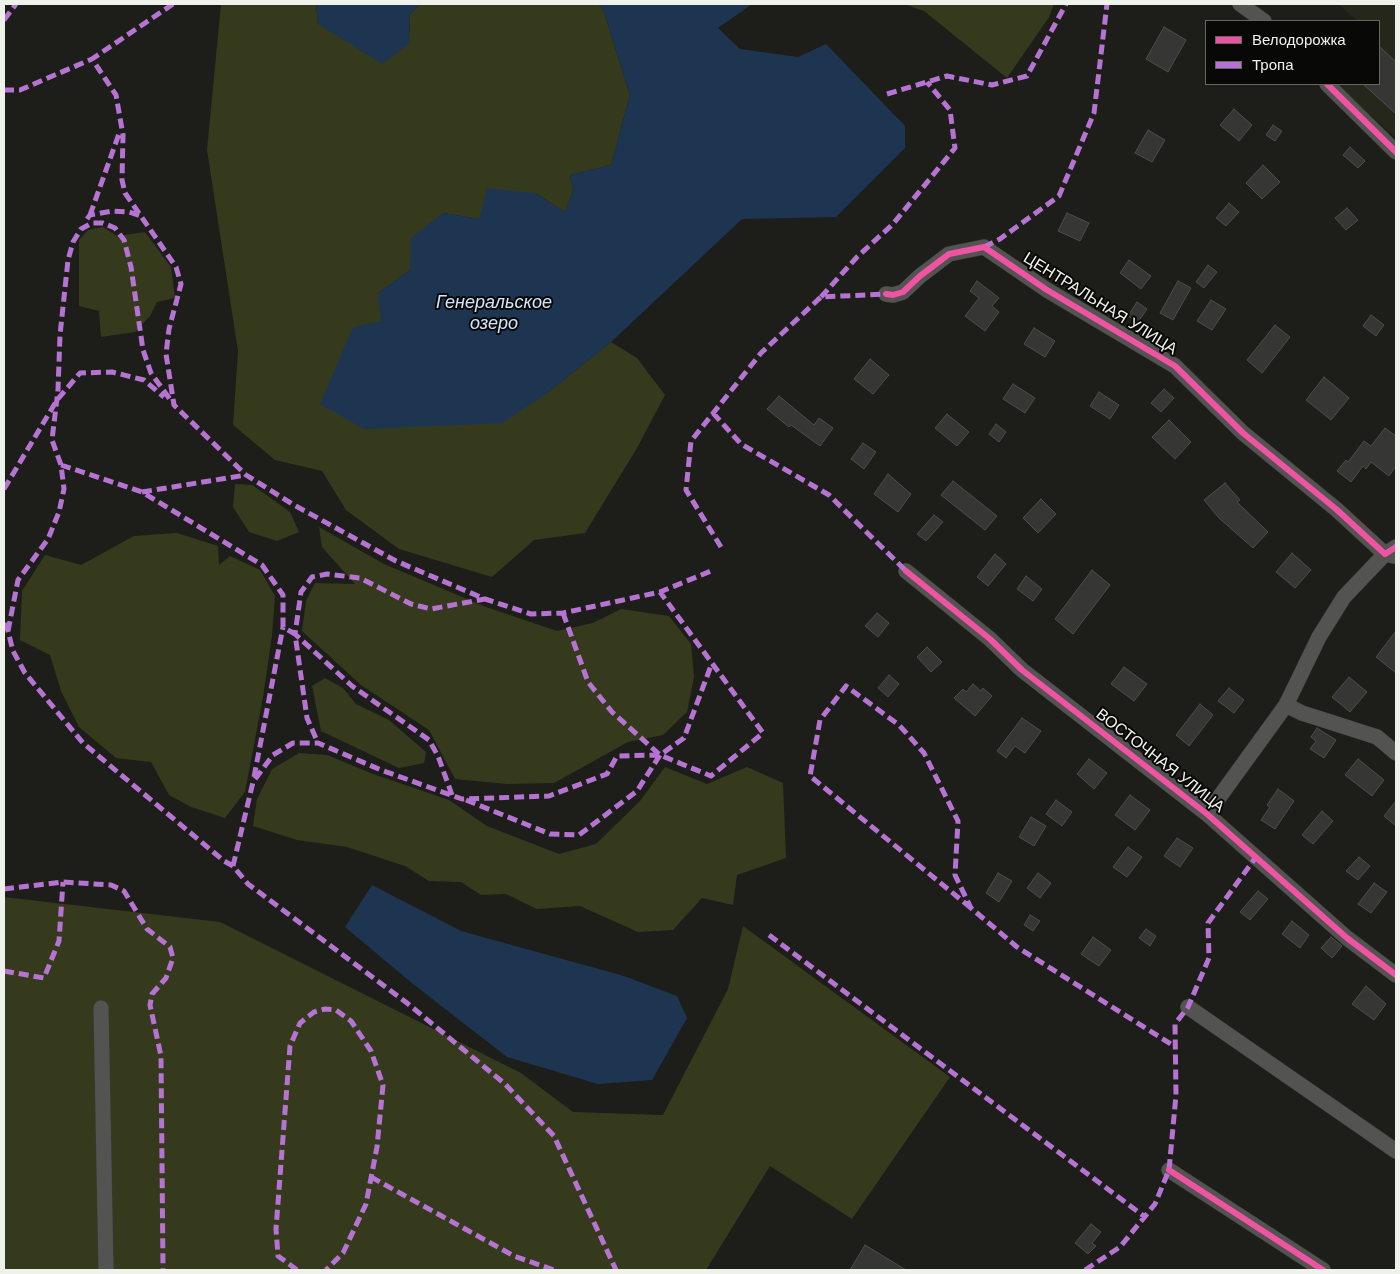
<!DOCTYPE html>
<html>
<head>
<meta charset="utf-8">
<style>
  body { margin:0 }
  #map { position:relative; width:1400px; height:1274px; overflow:hidden; background:#1d1e19; font-family:Arial,sans-serif }
  canvas { display:block }
  .frame { position:absolute; inset:0; border:5px solid #eff1eb; pointer-events:none }
  .legend { position:absolute; left:1205px; top:20px; width:175px; height:65px; box-sizing:border-box; background:#080906; border:1px solid #646662; margin:0; padding:6px 9px; list-style:none; font-size:15px; color:#eff1eb }
  .legend li { display:flex; align-items:center; gap:10px; height:25px }
  .legend b { width:25px; border:1px solid #646662 }
</style>
</head>
<body>
<div id="map">
<canvas width="1400" height="1274"></canvas>
<div class="frame"></div>
<ul class="legend">
<li><b style="height:6px;background:#f153a3"></b>Велодорожка</li>
<li><b style="height:6px;background:#b673d3"></b>Тропа</li>
</ul>
</div>
<script>
const ctx = document.querySelector('canvas').getContext('2d');
ctx.lineJoin = 'round';
function paint(path, color) { ctx.fillStyle = color; ctx.fill(path, 'evenodd'); }
const toPath = rows => new Path2D(rows.map(r => 'M' + r).join(''));
function trace(path, color, width, dash) { ctx.strokeStyle = color; ctx.lineWidth = width; ctx.lineCap = dash ? 'butt' : 'round'; ctx.setLineDash(dash || []); ctx.stroke(path); }
function drawText(font, color, halo, rows, align = 'center') {
  ctx.font = font + ' Arial,sans-serif'; ctx.lineWidth = 4; ctx.setLineDash([]); ctx.textBaseline = 'middle'; ctx.strokeStyle = halo; ctx.fillStyle = color; for (const [text, x, y, turn = 0] of rows) {
    ctx.save(); ctx.translate(x, y); ctx.rotate((+turn || 0) * Math.PI / 180); ctx.textAlign = isNaN(turn) ? turn : align; if (halo) ctx.strokeText(text, 0, 0); ctx.fillText(text, 0, 0); ctx.restore();
  }
}
paint(toPath([
  [1338,4,1396,4,1396,138,1335,84,1379,84,1379,21,1358,21]
]), '#242719');
paint(toPath([
  [221,4,316,4,318,24,409,44,410,14,421,4,598,4,603,9,630,95,611,165,570,175,573,191,565,212,535,193,479,219,443,213,410,270,378,293,546,394,611,342,637,358,665,395,637,448,585,533,534,540,492,577,399,549,346,510,322,471,275,460,233,425,238,351,207,150],
  [904,4,1054,4,1049,17,1007,78,924,11],
  [103,227,117,236,145,232,171,267,175,298,157,302,150,316,135,332,101,337,99,311,79,306,79,240,88,230],
  [235,484,252,485,272,499,290,512,299,532,277,541,249,532,233,507],
  [319,527,384,564,486,607,557,631,593,623,621,609,669,616,691,644,694,677,687,712,663,735,628,742,554,783,507,784,455,779,429,730,361,685,302,631,306,601,315,583,355,584,322,547],
  [177,533,218,546,219,565,230,556,260,570,275,596,272,636,263,697,245,792,225,818,191,807,169,795,151,762,116,758,79,727,61,691,50,655,20,640,22,591,45,555,81,565,134,536],
  [325,678,343,688,356,704,389,720,426,752,424,763,399,768,321,731,312,686],
  [299,753,327,755,373,774,449,800,487,826,559,854,596,844,640,801,665,767,707,784,747,767,783,783,786,858,737,875,733,905,702,898,673,930,638,932,580,906,537,909,506,894,481,895,461,882,429,881,405,866,347,847,297,840,253,826,257,799,272,769],
  [4,897,220,922,521,1073,573,1112,663,1115,728,989,743,926,950,1077,852,1219,770,1166,706,1270,4,1270]
]), '#353a1c');
paint(toPath([
  [316,4,421,4,410,14,409,44,382,64,318,24],
  [598,4,752,4,718,28,740,49,798,57,826,44,905,126,905,148,836,217,742,219,611,342,546,394,502,423,364,429,320,404,353,327,381,321,378,293,410,270,411,238,443,213,479,219,487,188,535,193,565,212,573,191,570,175,611,165,630,95,603,9],
  [372,885,461,931,624,976,677,996,687,1018,652,1080,598,1084,507,1057,413,984,345,927]
]), '#1e3552');
const building = toPath([
  [1164,27,1186,40,1168,72,1146,59,1164,27],
  [1379,46,1396,62,1396,114,1363,84,1379,84,1379,46],
  [1234,109,1252,125,1239,141,1220,125,1234,109],
  [1273,125,1282,131,1275,141,1266,135,1273,125],
  [1148,130,1165,140,1152,162,1135,153,1148,130],
  [1350,147,1365,161,1358,168,1343,155,1350,147],
  [1263,165,1280,182,1262,199,1246,183,1263,165],
  [1229,203,1239,212,1226,226,1216,218,1229,203],
  [1347,208,1358,220,1346,230,1335,218,1347,208],
  [1067,213,1089,223,1080,241,1058,231,1067,213],
  [1129,260,1151,276,1141,289,1120,273,1129,260],
  [1208,265,1217,272,1204,288,1196,282,1208,265],
  [977,281,999,298,992,306,999,312,985,331,965,316,979,298,970,291,977,281],
  [1178,281,1191,288,1173,320,1160,313,1178,281],
  [1211,300,1226,309,1212,330,1197,321,1211,300],
  [1137,302,1147,309,1138,322,1128,316,1137,302],
  [1371,315,1384,325,1376,336,1363,326,1371,315],
  [1275,325,1290,337,1262,373,1247,360,1275,325],
  [1034,328,1055,341,1045,357,1024,344,1034,328],
  [870,359,889,375,873,394,854,379,870,359],
  [1324,377,1349,398,1331,420,1306,400,1324,377],
  [1013,384,1035,398,1025,413,1003,399,1013,384],
  [1164,389,1174,398,1161,412,1151,403,1164,389],
  [1099,392,1119,405,1110,419,1090,406,1099,392],
  [779,396,814,425,819,418,833,428,820,446,791,425,789,427,767,409,779,396],
  [947,414,969,432,957,446,935,428,947,414],
  [1169,420,1191,442,1175,459,1152,437,1169,420],
  [996,424,1006,432,999,442,989,434,996,424],
  [1385,428,1396,436,1396,466,1389,476,1371,462,1366,469,1363,466,1351,482,1337,471,1346,460,1348,462,1364,441,1371,446,1385,428],
  [863,443,876,452,864,469,851,459,863,443],
  [888,474,911,494,898,512,874,494,888,474],
  [953,481,997,516,985,530,941,495,953,481],
  [1225,483,1240,500,1237,502,1268,532,1253,548,1219,518,1204,500,1225,483],
  [1041,499,1056,514,1038,533,1023,518,1041,499],
  [934,515,943,522,926,541,917,534,934,515],
  [1292,553,1311,570,1295,588,1276,572,1292,553],
  [995,554,1006,564,988,586,977,577,995,554],
  [1092,570,1110,585,1073,634,1055,619,1092,570],
  [1026,576,1042,589,1033,601,1017,589,1026,576],
  [877,613,889,623,878,637,865,626,877,613],
  [1396,631,1396,673,1376,657,1396,631],
  [927,647,942,662,931,672,917,657,927,647],
  [1124,667,1147,684,1134,701,1111,684,1124,667],
  [889,675,899,684,888,697,878,688,889,675],
  [1349,677,1367,692,1350,712,1332,697,1349,677],
  [973,684,981,691,983,688,992,696,975,716,954,698,963,689,966,692,973,684],
  [1229,688,1244,700,1234,713,1218,701,1229,688],
  [1200,704,1213,715,1189,746,1176,735,1200,704],
  [1022,718,1041,731,1025,753,1015,746,1006,758,997,751,1022,718],
  [1317,728,1336,740,1324,758,1310,749,1316,741,1311,737,1317,728],
  [1089,759,1107,773,1094,789,1077,774,1089,759],
  [1358,759,1384,780,1372,796,1345,775,1358,759],
  [1278,789,1294,801,1275,829,1261,820,1270,807,1267,805,1278,789],
  [1130,795,1150,810,1135,830,1115,815,1130,795],
  [1056,800,1072,812,1062,826,1046,814,1056,800],
  [1396,801,1396,826,1384,816,1396,801],
  [1322,811,1333,821,1313,844,1302,835,1322,811],
  [1031,817,1046,826,1034,846,1019,837,1031,817],
  [1177,838,1193,848,1180,867,1164,856,1177,838],
  [1128,847,1142,857,1127,877,1113,867,1128,847],
  [1359,857,1370,866,1358,880,1346,871,1359,857],
  [998,873,1012,881,999,902,986,893,998,873],
  [1038,873,1051,883,1040,898,1027,888,1038,873],
  [1374,883,1387,892,1371,913,1358,904,1374,883],
  [1258,891,1268,899,1250,920,1240,912,1258,891],
  [1030,915,1040,921,1033,931,1024,925,1030,915],
  [1292,921,1309,935,1300,948,1282,934,1292,921],
  [1146,929,1156,936,1150,946,1139,938,1146,929],
  [1093,937,1111,950,1099,966,1081,954,1093,937],
  [1331,937,1342,946,1332,958,1321,948,1331,937],
  [1366,986,1386,1004,1374,1020,1352,1004,1366,986],
  [1091,1224,1101,1232,1092,1243,1096,1246,1088,1254,1075,1243,1091,1224],
  [865,1245,906,1270,850,1270,865,1245]
]);
paint(building, '#363734');
trace(building, '#4d4e4a', 1);
const minor = toPath([
  [1240,4,1264,21],
  [1327,84,1396,152],
  [886,294,893,295,903,292,920,276,949,254,984,247,1047,290,1175,366,1243,433,1336,509,1385,554,1396,547],
  [906,571,990,639,1022,670,1207,814,1347,938,1396,975],
  [1286,705,1302,713,1377,737,1396,753],
  [1207,814,1286,705,1319,637,1344,597,1385,554,1394,556],
  [1188,1007,1396,1151],
  [101,1008,106,1270],
  [1169,1170,1323,1270]
]);
trace(minor, '#3a3b37', 16);
trace(minor, '#535452', 15);
trace(toPath([
  [173,4,92,59,116,95,123,135,122,180,125,193,176,267,181,284,169,329,166,354,174,405,246,475,294,505,396,561,485,599,531,614,563,613,660,592,711,571],
  [4,20,16,4],
  [4,90,20,90,92,59],
  [887,94,947,76,992,85,1027,76,1066,4],
  [90,215,120,131],
  [87,219,90,215,112,211,129,212,141,216],
  [984,247,1000,239,1059,196,1094,113,1107,4],
  [821,297,857,257,893,224,955,148,950,110,927,82],
  [713,413,741,444,829,495,906,571],
  [61,465,142,492,262,565,283,595,283,627,295,634,307,718,318,743],
  [4,489,57,400,80,373,112,372,144,380,164,397],
  [142,492,246,475],
  [721,547,686,490,691,441,761,353,821,297,886,294],
  [563,613,588,682,612,712,660,755,711,776,763,733,660,592],
  [4,623,8,631,13,651,25,673,83,743,224,861,233,866,248,884,407,1003,505,1084,554,1136,616,1270],
  [8,631,18,580,48,539,59,512,64,489,61,465,52,440,58,390,60,335,68,260,73,242,81,229,92,223,103,223,115,228,124,240,131,267,143,350,151,373,172,402],
  [254,777,283,627],
  [452,795,438,756,429,740,352,686,295,634,301,592,312,577,327,574,360,578,411,604,431,609,485,599],
  [466,800,550,834,579,835,637,791,660,755],
  [233,866,253,782,273,755,293,743,318,743,381,770,462,799,549,796,607,774,617,756,660,755,684,738,712,663],
  [4,889,63,882,111,885,124,891,147,929,170,947,173,958,166,978,152,994,150,1005,161,1056,163,1270],
  [971,908,810,776,820,720,846,686,899,725,924,753,958,821,955,875,971,908,1017,947,1174,1046],
  [769,935,1145,1217],
  [4,971,44,978,59,941,63,882],
  [371,1177,514,1256,554,1270],
  [297,1270,278,1256,276,1229,290,1046,300,1023,314,1012,325,1009,336,1010,351,1021,371,1051,383,1085,377,1147,366,1204,343,1253,326,1270],
  [1085,1270,1120,1247,1155,1204,1169,1170,1176,1095,1175,1024,1188,1007,1209,958,1208,923,1256,857]
]), '#b673d3', 5, [10, 5]);
trace(toPath([
  [1327,84,1396,152],
  [886,294,893,295,903,292,920,276,949,254,984,247,1047,290,1175,366,1243,433,1336,509,1385,554,1396,547],
  [906,571,990,639,1022,670,1207,814,1347,938,1396,975],
  [1169,1170,1323,1270]
]), '#f153a3', 6);
drawText('16px', '#eff1eb', '#080906', [
  ["ЦЕНТРАЛЬНАЯ УЛИЦА",1100,304,32],
  ["ВОСТОЧНАЯ УЛИЦА",1160,761,38]
]);
drawText('italic 18px', '#d3e5fe', '#080906', [
  ["Генеральское",494,303],
  ["озеро",494,324]
]);
</script>
</body>
</html>
